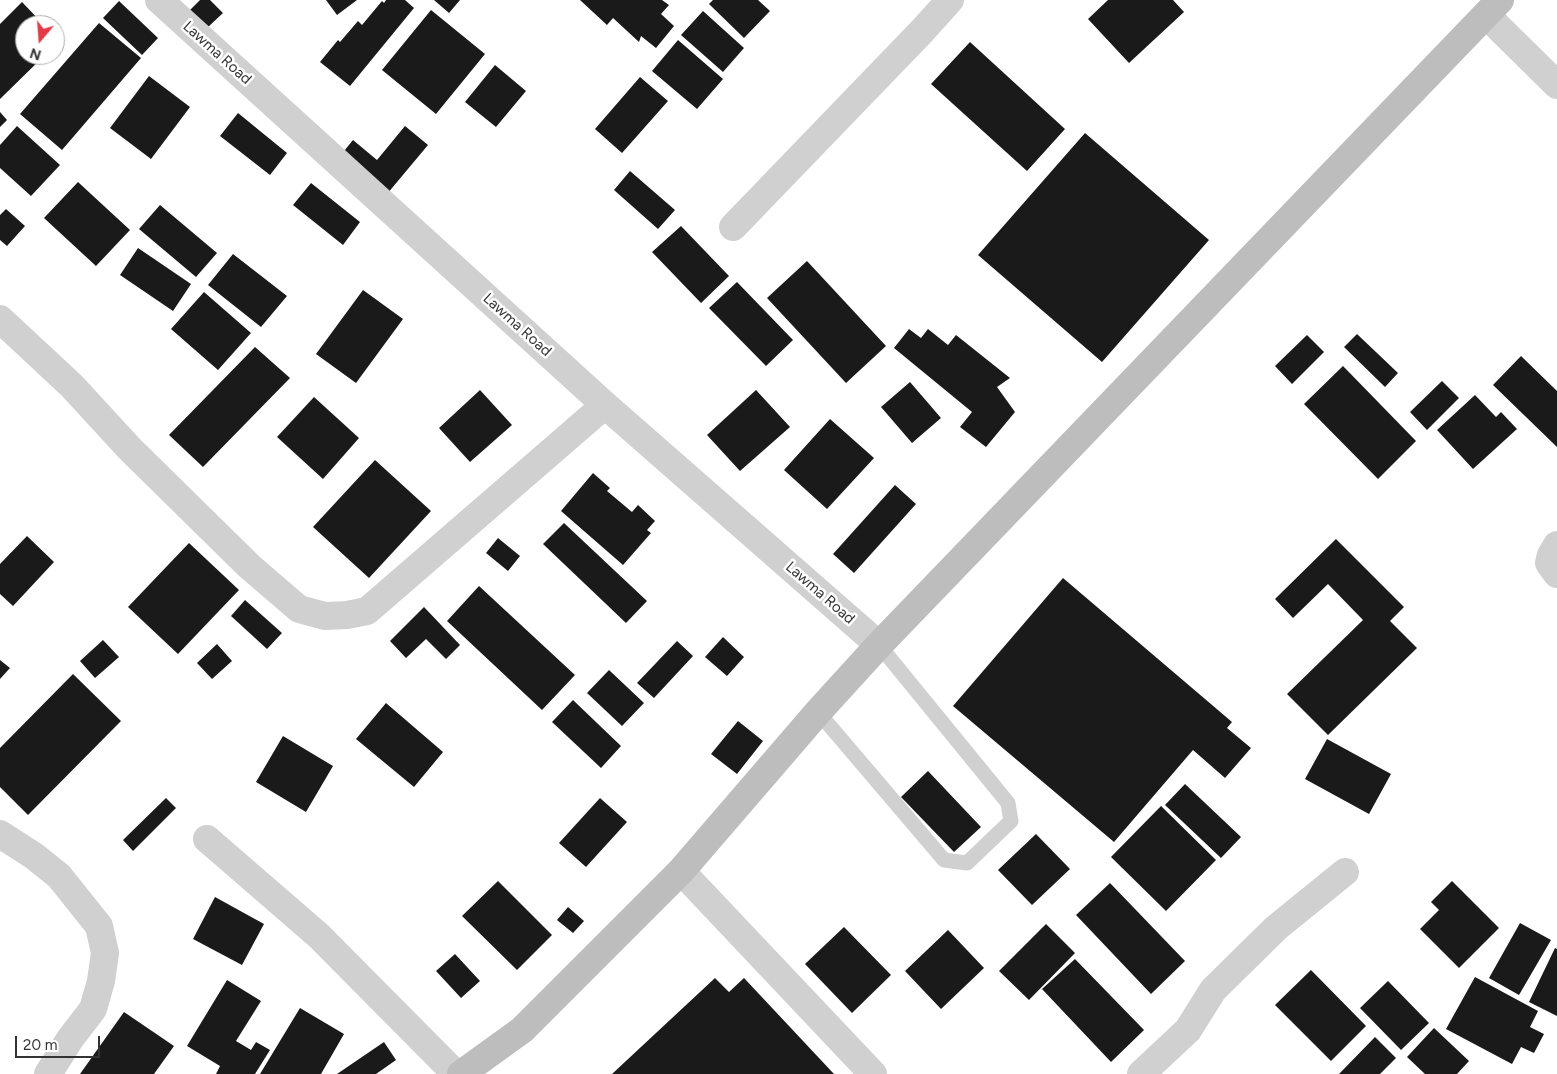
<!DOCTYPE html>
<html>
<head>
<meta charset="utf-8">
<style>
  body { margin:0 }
  #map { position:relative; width:1557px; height:1074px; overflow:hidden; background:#fff; font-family:Figtree,sans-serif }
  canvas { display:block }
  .north { position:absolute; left:15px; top:15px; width:50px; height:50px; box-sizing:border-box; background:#fff; border:1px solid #adadad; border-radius:50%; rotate:198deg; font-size:14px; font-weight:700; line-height:20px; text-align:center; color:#333 }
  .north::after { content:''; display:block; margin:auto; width:18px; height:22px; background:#e63946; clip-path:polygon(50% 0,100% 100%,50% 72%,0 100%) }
  .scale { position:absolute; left:15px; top:1036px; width:85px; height:22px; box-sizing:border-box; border:2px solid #333; border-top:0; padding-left:6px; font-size:15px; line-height:18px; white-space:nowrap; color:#333; -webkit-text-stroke:4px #fff; paint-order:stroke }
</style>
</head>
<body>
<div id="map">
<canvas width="1557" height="1074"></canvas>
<div class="north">N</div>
<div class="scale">20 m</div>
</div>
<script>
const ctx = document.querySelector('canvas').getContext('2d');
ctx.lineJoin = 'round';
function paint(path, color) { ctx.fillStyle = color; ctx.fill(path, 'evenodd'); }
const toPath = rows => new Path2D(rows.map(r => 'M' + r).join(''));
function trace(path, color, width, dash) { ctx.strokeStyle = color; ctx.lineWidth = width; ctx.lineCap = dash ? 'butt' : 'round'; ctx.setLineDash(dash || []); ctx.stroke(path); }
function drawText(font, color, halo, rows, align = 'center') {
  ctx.font = font + ' Figtree,sans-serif'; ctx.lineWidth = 5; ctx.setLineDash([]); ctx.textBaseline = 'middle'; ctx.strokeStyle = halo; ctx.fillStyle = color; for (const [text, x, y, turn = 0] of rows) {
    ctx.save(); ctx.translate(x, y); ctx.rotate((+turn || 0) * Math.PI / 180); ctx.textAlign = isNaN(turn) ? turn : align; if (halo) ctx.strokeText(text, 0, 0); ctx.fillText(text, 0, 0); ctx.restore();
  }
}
paint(toPath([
  [200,0,210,0,223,13,207,28,190,10],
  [326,0,357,0,337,15],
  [386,0,405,0,414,8,350,86,320,62,338,40,340,42,358,21,362,25,382,1,384,3],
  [434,0,460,0,449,13],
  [580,0,662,0,669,5,661,14,674,26,656,48,641,36,639,42,613,18,607,25],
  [713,0,758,0,770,11,744,38,709,4],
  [1108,0,1173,0,1184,12,1129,63,1088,19],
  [119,1,158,38,142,55,103,18],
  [22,2,44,25,25,25,25,55,45,55,0,99,0,24],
  [431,10,485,54,436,114,382,70],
  [703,11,744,48,723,72,681,35],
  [99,23,141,58,62,150,20,114],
  [678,40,723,79,697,109,652,71],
  [970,42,1065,129,1027,171,931,84],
  [495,65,526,91,496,127,465,102],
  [149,76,190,107,151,159,110,128],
  [640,77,668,101,622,153,595,129],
  [0,112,7,120,0,127],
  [238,113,287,153,270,175,220,136],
  [17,126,60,165,31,196,0,168,0,145],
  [405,126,428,145,387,194,340,156,353,140,377,160],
  [1085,133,1209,240,1102,362,978,255],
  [630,171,675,210,658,229,614,190],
  [78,182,130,230,96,266,44,218],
  [311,183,360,222,343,245,293,205],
  [160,205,217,253,196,277,139,229],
  [6,209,25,226,7,246,0,240,0,215],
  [681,226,729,276,701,303,652,252],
  [138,248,191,284,173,311,120,275],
  [233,254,287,296,261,327,208,285],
  [807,261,886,346,846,383,767,298],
  [737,282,793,340,766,366,709,308],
  [363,290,403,319,356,383,316,354],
  [204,292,251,333,218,370,171,329],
  [909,329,921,338,928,329,948,345,956,335,1010,378,997,387,1015,412,986,447,960,427,972,412,894,348],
  [1357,334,1398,373,1385,387,1344,347],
  [1307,335,1324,352,1292,384,1275,366],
  [255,347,290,378,203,467,169,435],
  [1521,356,1557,391,1557,447,1493,385],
  [1343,366,1416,441,1378,479,1304,404],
  [1442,381,1459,398,1427,430,1410,412],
  [910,382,941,418,912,443,881,407],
  [480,390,512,425,470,462,439,428],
  [756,390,790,427,740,471,707,435],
  [1475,395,1496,417,1501,412,1517,429,1473,469,1437,430],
  [314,397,359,438,323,479,277,437],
  [830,419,874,458,827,509,784,470],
  [375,460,431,511,369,578,313,527],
  [593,473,610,488,607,491,632,512,638,505,655,521,647,530,651,533,623,565,561,511],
  [895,485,916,504,854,573,833,554],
  [564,523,647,601,626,623,543,544],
  [27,536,54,562,13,606,0,594,0,564],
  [498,538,520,556,508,571,486,553],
  [1336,539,1404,607,1390,621,1417,648,1328,735,1287,694,1363,620,1328,584,1293,618,1275,599],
  [189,543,239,590,178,654,128,607],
  [1063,578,1232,722,1227,728,1251,748,1225,778,1193,750,1114,842,953,706],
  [479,586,575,675,542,710,447,621],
  [245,600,282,633,267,649,231,616],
  [424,607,460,645,446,659,426,639,406,658,390,641],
  [723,637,744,657,727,676,705,657],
  [103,640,119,657,95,678,80,661],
  [677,641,693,656,654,698,637,683],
  [217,644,232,661,212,679,197,663],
  [0,660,10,668,0,679],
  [609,670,644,703,622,726,587,693],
  [73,674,121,721,28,815,0,787,0,748],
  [573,700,621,746,601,768,552,722],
  [386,703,443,752,414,787,356,739],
  [738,721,763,741,737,774,711,754],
  [283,736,333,766,306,812,256,782],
  [1327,739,1391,774,1369,814,1305,779],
  [928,771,981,827,954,852,901,797],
  [1185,784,1241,837,1221,858,1165,805],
  [166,798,176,808,133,851,123,840],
  [600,798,627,822,586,867,559,843],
  [1161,806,1216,860,1166,911,1111,857],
  [1036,834,1070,869,1032,905,998,870],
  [498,881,552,935,517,970,462,916],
  [1452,881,1499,928,1459,968,1420,929,1439,910,1431,902],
  [1110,883,1185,961,1151,994,1076,915],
  [215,897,264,924,242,965,193,939],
  [568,907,584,921,573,933,557,920],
  [1520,923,1551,940,1519,995,1489,978],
  [1046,924,1075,953,1029,1000,999,971],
  [844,927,891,975,852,1013,805,964],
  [948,930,984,968,941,1009,905,971],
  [1555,948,1557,949,1557,1016,1529,1002],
  [455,954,480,981,461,998,436,971],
  [1075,959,1144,1030,1111,1062,1042,989],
  [1311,970,1366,1026,1331,1061,1275,1005],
  [1475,977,1538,1011,1530,1027,1544,1034,1534,1053,1521,1047,1512,1064,1446,1029],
  [715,978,729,992,744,978,834,1074,612,1074],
  [227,980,261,1001,236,1041,251,1050,256,1042,270,1050,255,1074,216,1074,220,1066,187,1046],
  [1388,981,1429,1023,1401,1050,1360,1008],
  [300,1008,344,1034,321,1074,260,1074],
  [124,1012,174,1046,154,1074,80,1074],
  [1434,1028,1469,1061,1457,1074,1425,1074,1407,1057],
  [1375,1037,1396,1058,1380,1074,1339,1074],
  [384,1042,396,1060,376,1074,337,1074]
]), '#1a1a1a');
trace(toPath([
  [818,712,944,860,967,863,1011,821,1008,803,879,645]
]), '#d0d0d0', 15);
trace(toPath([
  [159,0,605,405,879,645],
  [1486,15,1557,85],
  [733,227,923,30,950,0],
  [0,319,72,386,129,448,249,566,299,609,325,616,347,615,367,611,605,405],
  [1557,545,1551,555,1549,563,1557,574],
  [0,834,34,856,59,876,99,926,105,953,101,981,93,1009,70,1039,48,1074],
  [207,839,319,936,456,1074],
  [681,871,873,1074],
  [1141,1074,1188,1030,1213,990,1276,928,1345,872]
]), '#d0d0d0', 28);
trace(toPath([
  [461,1074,522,1030,681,871,818,712,879,645,1500,0]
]), '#bdbdbd', 28);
drawText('15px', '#333', '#fff', [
  ["Lawma Road",217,53,42],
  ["Lawma Road",517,325,42],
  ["Lawma Road",820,593,41]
]);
</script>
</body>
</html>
